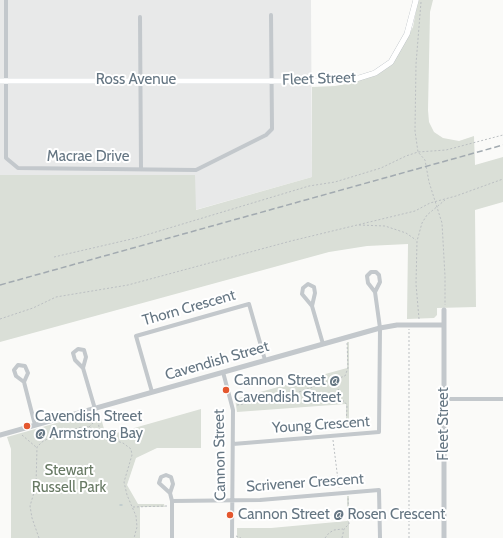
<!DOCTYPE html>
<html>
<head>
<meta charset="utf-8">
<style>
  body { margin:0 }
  canvas { display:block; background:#fafaf8 }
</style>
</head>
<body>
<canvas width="503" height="538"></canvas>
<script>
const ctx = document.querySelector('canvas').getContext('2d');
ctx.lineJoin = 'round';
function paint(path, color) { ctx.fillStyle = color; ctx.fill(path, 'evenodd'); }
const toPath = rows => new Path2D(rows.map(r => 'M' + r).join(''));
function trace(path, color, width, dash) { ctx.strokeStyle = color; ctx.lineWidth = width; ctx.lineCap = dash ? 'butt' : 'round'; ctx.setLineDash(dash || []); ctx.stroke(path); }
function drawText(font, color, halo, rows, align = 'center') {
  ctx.font = font + ' Cabin,sans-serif'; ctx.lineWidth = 4; ctx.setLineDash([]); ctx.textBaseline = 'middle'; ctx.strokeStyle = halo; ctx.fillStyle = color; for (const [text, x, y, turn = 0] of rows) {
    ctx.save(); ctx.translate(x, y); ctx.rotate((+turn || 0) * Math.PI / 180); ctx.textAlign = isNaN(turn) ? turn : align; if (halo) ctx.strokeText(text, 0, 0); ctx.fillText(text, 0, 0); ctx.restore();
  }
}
paint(toPath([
  [0,0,311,0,312,177,195,210,195,175,0,175]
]), '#e8e9e9');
paint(toPath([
  [418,0,433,0,430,12,428,110,429,122,434,132,443,138,459,141,474,136,475,165,503,157,503,202,475,210,476,307,437,308,437,315,434,318,407,319,408,244,367,246,329,252,0,342,0,175,195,175,196,210,312,177,312,87,335,86,352,83,372,75,387,65,405,42,413,27],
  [347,342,349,342,349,430,346,430,346,404,237,412,235,399,347,368],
  [201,409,201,448,157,448,136,458,127,485,138,504,164,504,165,507,140,507,140,538,11,538,11,449,7,437,99,411,106,436],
  [347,496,349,496,349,538,237,538,237,528,271,528,347,521]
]), '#dadfd7');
trace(toPath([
  [120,505,122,505]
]), '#bbc7cb', 1.5);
const secondary = toPath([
  [0,81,341,81,359,78,375,73,391,62,407,34,416,0]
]);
trace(secondary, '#b3babf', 6);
trace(toPath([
  [421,2,416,64,415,131,418,152,425,160,429,182,442,223,445,276,445,305],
  [359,225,385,226,406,233,416,240],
  [54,257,136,238,309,186,335,182,381,168,406,156,418,152,446,150,503,135],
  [0,319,33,308,56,297,128,285,291,241,415,211,430,203,456,196,503,179],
  [419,319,416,284,417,241,422,223,427,215,445,200],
  [284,397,345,376,348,368,347,342],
  [282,398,344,401,347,405,346,430],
  [339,399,338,386,340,379],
  [237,405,281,398],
  [97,413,100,434],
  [89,427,97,419],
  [22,435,36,447],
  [333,440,339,488],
  [133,507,167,506],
  [236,536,241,538],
  [39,538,32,518,30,506,36,486,37,447,42,442,56,434,82,427,89,427,104,437,123,443,131,449,132,455,124,482,127,495,136,516,137,527,134,538],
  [325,538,329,533,334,530,343,529],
  [342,538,344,529,349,524,348,497],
  [409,538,409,329]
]), '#bbbfc2', 1, [2, 2]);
trace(toPath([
  [6,0,6,158,18,168,196,170,266,135,272,129,271,15],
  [140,17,141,169],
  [312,306,315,293,314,287,308,284,303,288,302,294,312,306,323,344],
  [83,368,86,357,84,350,78,349,73,353,75,360,83,368,95,409],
  [223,372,233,410,232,538],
  [24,382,28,373,25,366,18,365,14,370,16,376,24,382,35,425],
  [152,392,136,336,249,304,265,360],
  [444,399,503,399],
  [233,444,379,432,380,328,375,292,368,283,367,276,371,272,376,272,379,275,380,282,375,292],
  [170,493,159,483,161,477,166,475,171,477,173,484,170,493,172,501,172,538],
  [172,501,260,500,379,490,380,538]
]), '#c3c8cc', 4);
trace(toPath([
  [0,435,380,328,397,325,444,325],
  [444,538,444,310]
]), '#c3c8cc', 5);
trace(secondary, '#fff', 5.5);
trace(toPath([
  [0,285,503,145]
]), '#a2aab0', 1.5, [6, 3]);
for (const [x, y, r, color] of [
  [226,390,4,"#e4572e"],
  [27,426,4,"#e4572e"],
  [230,515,4,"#e4572e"]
]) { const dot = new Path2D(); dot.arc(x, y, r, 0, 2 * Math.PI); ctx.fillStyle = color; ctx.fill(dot); trace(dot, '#fff', 1.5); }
drawText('15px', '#657683', '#fff', [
  ["Fleet Street",319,79,-2],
  ["Ross Avenue",136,80],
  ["Macrae Drive",88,157],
  ["Thorn Crescent",189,308,-16],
  ["Cavendish Street",217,361,-16],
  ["Fleet Street",444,424,-90],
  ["Young Crescent",321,425,-4],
  ["Cannon Street",220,455,-91],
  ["Scrivener Crescent",305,483,-4]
]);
drawText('15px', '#657683', '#fff', [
  ["Cannon Street @",234,381],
  ["Cavendish Street",234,398],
  ["Cavendish Street",35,417],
  ["@ Armstrong Bay",35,434],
  ["Cannon Street @ Rosen Crescent",238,515]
], 'left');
drawText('15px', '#687a64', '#fff', [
  ["Stewart",69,471],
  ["Russell Park",69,488]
]);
</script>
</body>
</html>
